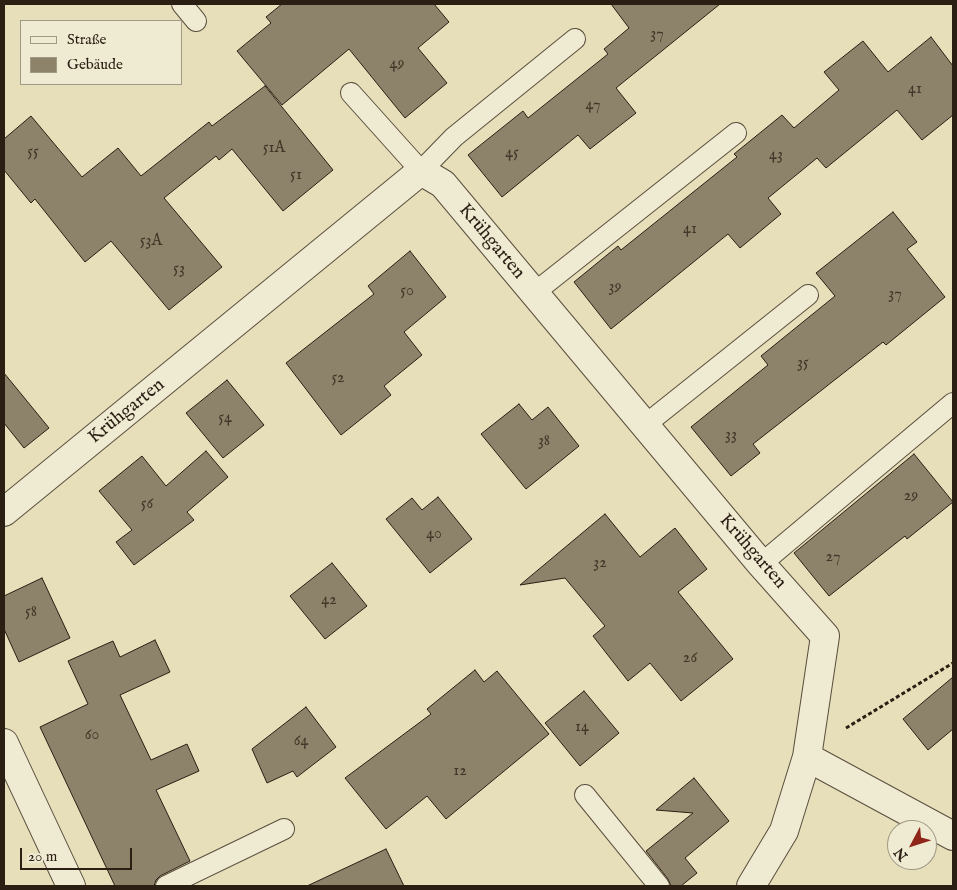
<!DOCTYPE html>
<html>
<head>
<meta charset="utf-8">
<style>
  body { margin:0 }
  #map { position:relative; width:957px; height:890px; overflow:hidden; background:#e7deba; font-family:"IM FELL English",serif }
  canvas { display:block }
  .frame { position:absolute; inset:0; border:5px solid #2b1e13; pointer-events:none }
  .legend { position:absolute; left:20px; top:20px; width:162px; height:65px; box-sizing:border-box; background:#efead2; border:1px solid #a19886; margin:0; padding:6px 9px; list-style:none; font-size:15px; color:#2b1e13 }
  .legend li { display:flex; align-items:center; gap:10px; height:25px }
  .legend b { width:25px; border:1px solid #a19886 }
  .north { position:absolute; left:887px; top:820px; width:50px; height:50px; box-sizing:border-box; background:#efead2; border:1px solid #a19886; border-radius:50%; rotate:230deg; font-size:14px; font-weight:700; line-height:20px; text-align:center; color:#2b1e13 }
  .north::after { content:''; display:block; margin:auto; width:18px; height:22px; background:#8f2418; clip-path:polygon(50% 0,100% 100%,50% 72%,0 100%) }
  .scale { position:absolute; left:20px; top:848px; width:112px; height:22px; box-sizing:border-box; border:2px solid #2b1e13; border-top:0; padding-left:6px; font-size:15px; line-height:18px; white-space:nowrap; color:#2b1e13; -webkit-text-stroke:4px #efead2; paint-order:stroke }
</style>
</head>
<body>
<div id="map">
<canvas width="957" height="890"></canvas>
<div class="frame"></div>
<ul class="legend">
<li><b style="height:6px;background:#efead2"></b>Straße</li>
<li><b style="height:14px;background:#8d826a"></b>Gebäude</li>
</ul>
<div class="north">N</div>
<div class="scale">20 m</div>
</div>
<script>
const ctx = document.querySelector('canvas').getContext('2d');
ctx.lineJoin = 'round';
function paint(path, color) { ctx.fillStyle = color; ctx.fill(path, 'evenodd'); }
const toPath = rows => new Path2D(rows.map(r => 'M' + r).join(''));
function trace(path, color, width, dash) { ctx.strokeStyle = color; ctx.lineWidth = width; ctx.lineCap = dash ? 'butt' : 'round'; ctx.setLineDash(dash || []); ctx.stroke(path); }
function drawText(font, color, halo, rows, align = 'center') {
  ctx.font = font + ' "IM FELL English",serif'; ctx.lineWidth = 4; ctx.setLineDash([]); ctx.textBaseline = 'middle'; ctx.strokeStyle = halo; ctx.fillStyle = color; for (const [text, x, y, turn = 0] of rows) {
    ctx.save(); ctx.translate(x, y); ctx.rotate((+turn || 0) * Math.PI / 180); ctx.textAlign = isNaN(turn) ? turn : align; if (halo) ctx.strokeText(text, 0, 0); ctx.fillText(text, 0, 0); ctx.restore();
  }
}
const building = toPath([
  [282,4,434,4,449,22,418,48,447,83,405,118,349,49,282,105,237,51,271,23,266,17,282,4],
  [611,4,720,4,616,88,636,113,590,149,578,135,502,197,468,155,523,111,528,118,608,54,604,49,629,28,611,4],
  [931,37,953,66,953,115,922,140,897,110,826,168,817,158,768,198,781,214,740,248,728,234,611,329,574,282,618,246,621,250,737,157,734,154,782,115,794,128,839,90,824,72,863,41,888,72,931,37],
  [265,86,333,170,283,211,232,149,219,160,216,156,164,198,222,267,169,310,111,241,85,262,35,199,31,203,4,170,4,139,31,116,82,177,118,148,141,176,209,122,212,126,265,86],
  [893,212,917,242,907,249,945,297,886,345,883,342,753,444,760,453,731,476,691,427,768,365,761,356,835,296,816,273,893,212],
  [410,251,446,297,404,332,422,355,384,386,391,395,341,435,286,363,374,294,368,286,410,251],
  [4,373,49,428,24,448,4,423,4,373],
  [227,380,264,425,223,458,186,413,227,380],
  [519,404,532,420,548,407,579,446,526,489,481,434,519,404],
  [206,451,228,477,187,512,194,520,134,565,116,542,132,530,99,491,142,456,166,486,206,451],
  [914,454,953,502,907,539,905,536,829,596,794,553,914,454],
  [438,497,472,539,430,573,386,519,412,498,422,510,438,497],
  [605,514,640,557,675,528,707,569,678,592,733,659,681,701,650,663,628,681,593,636,605,626,565,578,520,585,605,514],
  [332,563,367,606,325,639,290,596,332,563],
  [42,578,70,638,19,662,4,629,4,596,42,578],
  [155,640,170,672,120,695,151,760,187,744,199,771,156,790,190,861,160,876,156,880,154,886,115,886,40,727,88,704,68,661,113,641,120,657,155,640],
  [475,670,484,682,497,671,549,734,446,819,427,796,386,829,345,778,431,714,427,709,475,670],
  [953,677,953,729,928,750,903,719,953,677],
  [584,691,619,733,580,766,545,723,584,691],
  [306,707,336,747,297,777,293,771,267,783,252,749,306,707],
  [694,778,729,821,685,858,697,873,681,886,671,886,668,879,646,851,693,813,656,810,694,778],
  [386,849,404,886,307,886,386,849]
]);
paint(building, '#8d826a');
trace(building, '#2b1e13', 1);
const lane = toPath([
  [182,4,196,21],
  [351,93,421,171,454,137,575,39],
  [534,293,736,133],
  [645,425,808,295],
  [761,564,953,403],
  [585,795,659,886],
  [166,886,284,829]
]);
const street = toPath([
  [4,512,421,171,443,184,761,564,825,636,807,757,784,831,751,886],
  [4,743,71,886],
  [807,757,953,836]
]);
trace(lane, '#5a4e3d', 22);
trace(street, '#5a4e3d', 30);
trace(toPath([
  [846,728,953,663]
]), '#2b1e13', 3, [4, 2.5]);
trace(lane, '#efead2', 20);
trace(street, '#efead2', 28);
drawText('16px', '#443729', null, [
  ["37",657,35],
  ["49",397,65],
  ["41",915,90],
  ["47",593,106],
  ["51A",274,149],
  ["55",33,153],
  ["45",512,154],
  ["43",776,156],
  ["51",296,176],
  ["41",690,230],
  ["53A",151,242],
  ["53",179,270],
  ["39",615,288],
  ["50",407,292],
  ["37",895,295],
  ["35",803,364],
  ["52",338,379],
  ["54",225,419],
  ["33",731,436],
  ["38",544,442],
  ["29",911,497],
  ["56",147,505],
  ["40",434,535],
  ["27",833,558],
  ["32",600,564],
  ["42",329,601],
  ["58",31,613],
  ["26",690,659],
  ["14",582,728],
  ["60",92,736],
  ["64",301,742],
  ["12",460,772]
]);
drawText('19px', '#2b1e13', '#efead2', [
  ["Krühgarten",491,242,50],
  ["Krühgarten",127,412,-39],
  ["Krühgarten",752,552,49]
]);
</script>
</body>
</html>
